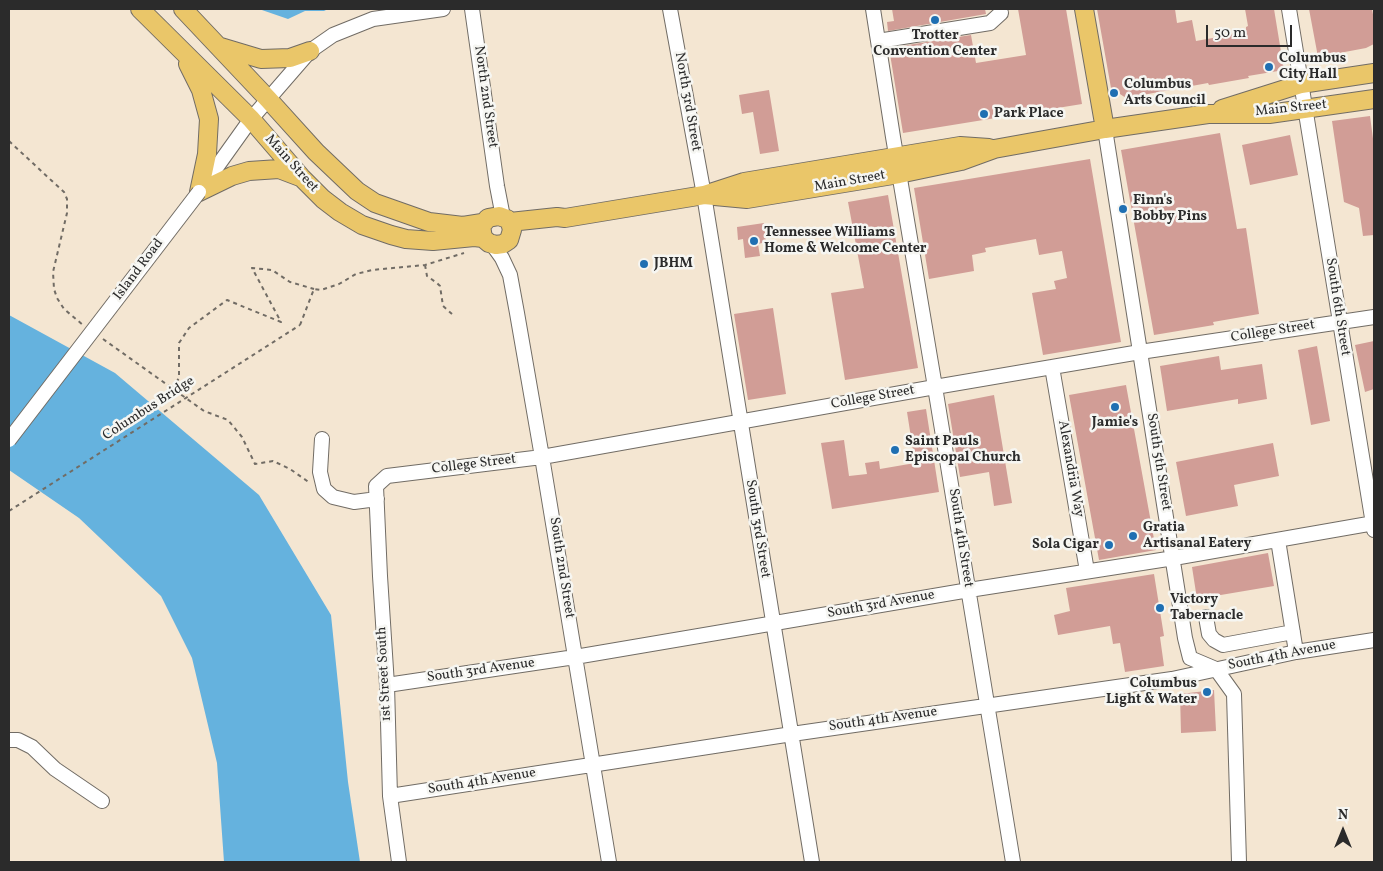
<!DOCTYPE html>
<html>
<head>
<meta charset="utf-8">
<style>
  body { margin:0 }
  #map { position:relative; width:1383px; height:871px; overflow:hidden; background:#f4e6d2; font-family:Vollkorn,serif }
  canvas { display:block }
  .frame { position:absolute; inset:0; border:10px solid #2b2b2b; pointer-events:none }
  .north { position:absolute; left:1318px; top:806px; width:50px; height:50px; -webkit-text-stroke:4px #f6f6f2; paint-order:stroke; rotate:0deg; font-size:14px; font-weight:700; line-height:20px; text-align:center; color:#2b2b2b }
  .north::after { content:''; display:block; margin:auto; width:18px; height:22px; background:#2b2b2b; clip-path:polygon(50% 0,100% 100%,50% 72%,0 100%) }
  .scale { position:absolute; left:1206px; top:25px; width:86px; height:22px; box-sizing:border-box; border:2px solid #2b2b2b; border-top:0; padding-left:6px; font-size:15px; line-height:18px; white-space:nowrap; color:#2b2b2b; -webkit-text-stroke:4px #f6f6f2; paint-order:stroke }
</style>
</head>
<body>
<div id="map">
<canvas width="1383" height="871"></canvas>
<div class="frame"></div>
<div class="north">N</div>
<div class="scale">50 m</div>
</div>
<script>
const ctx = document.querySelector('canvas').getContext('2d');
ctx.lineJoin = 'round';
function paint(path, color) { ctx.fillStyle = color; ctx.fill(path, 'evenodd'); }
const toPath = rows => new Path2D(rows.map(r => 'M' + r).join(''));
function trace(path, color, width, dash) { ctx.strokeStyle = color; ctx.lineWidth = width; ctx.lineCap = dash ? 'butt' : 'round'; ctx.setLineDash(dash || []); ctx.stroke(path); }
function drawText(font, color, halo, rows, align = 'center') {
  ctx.font = font + ' Vollkorn,serif'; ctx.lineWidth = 5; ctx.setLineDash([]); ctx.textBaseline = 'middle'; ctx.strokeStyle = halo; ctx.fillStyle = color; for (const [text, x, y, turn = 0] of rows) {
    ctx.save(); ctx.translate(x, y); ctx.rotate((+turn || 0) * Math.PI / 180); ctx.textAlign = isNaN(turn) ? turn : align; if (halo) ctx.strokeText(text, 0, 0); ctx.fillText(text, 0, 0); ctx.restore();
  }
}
paint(toPath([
  [259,9,326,9,326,10,324,11,305,11,288,19],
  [9,315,115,373,259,495,331,615,348,782,360,862,224,862,217,763,192,658,161,596,79,518,9,470]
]), '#65b2de');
paint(toPath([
  [892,9,985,9,986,14,888,31,887,22,894,21],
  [1018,9,1066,9,1082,104,903,133,889,48,971,35,976,63,1026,55],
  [1097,9,1175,9,1177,23,1192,20,1196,41,1246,32,1246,27,1248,26,1245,9,1274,9,1284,70,1248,76,1249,78,1209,85,1208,83,1126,98,1111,88],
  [1309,9,1372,9,1374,20,1374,44,1366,48,1318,57],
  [769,90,779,151,760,154,753,112,742,114,739,95],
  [1370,116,1374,146,1374,235,1363,236,1359,208,1344,202,1332,121],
  [1220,133,1237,229,1246,228,1259,314,1213,322,1214,325,1154,335,1121,150],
  [1290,135,1298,175,1250,185,1242,145],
  [1090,159,1121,342,1043,355,1032,293,1056,289,1054,281,1067,278,1062,251,1039,255,1036,239,985,248,986,252,972,255,974,271,929,279,914,188],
  [888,195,918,368,845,380,831,293,864,288,848,202],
  [764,223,766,242,758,244,760,256,745,258,743,239,738,240,737,227],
  [773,308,786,394,748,400,734,314],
  [1374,341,1374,389,1365,392,1355,345],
  [1317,346,1330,421,1311,425,1298,350],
  [1219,356,1221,370,1262,364,1267,399,1238,404,1238,399,1167,411,1160,366],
  [1126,385,1156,550,1099,560,1069,395],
  [994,395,1012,503,994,506,989,472,960,477,948,404],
  [926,409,939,492,832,509,821,443,844,440,849,476,867,474,865,463,879,461,880,469,915,463,907,412],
  [1273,443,1279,476,1234,485,1238,506,1186,516,1176,462],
  [1268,553,1274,586,1197,599,1192,567],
  [1154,574,1164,636,1160,637,1164,666,1125,672,1120,643,1113,644,1110,626,1058,635,1054,615,1070,611,1066,588],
  [1214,690,1216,731,1181,733,1180,694]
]), '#d19d96');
const minor = toPath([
  [472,9,497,186,503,217],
  [670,9,704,195,812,862],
  [873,9,893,137,935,387,1013,862],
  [1289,9,1374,530],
  [878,41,990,23,1001,13],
  [1105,129,1185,638,1190,658,1216,669,1234,694,1239,862],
  [201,189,251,119,310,51,333,35,373,19,443,9],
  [492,244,502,258,510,275,517,313,542,457,609,862],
  [1052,367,1087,571],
  [322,439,320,472,324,489,333,497,354,502,377,499],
  [1278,540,1296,652],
  [1206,617,1209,634,1214,640,1223,645,1293,632],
  [387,685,575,657,969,590,1174,558,1374,523],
  [9,740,18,740,32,747,55,769,102,801],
  [390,796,792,734,1172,679,1296,652,1374,640],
  [399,862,390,796,387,685,380,576,376,486,387,476,542,457,935,387,1140,352,1374,317]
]);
const major = toPath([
  [140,9,251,119,301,177,323,199,340,212,362,225,391,235,406,239,433,241,474,237,483,238,489,243,496,245,503,244,509,240,512,230,510,222,507,219,499,216,488,218,481,226,483,238],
  [183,9,268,99,316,152,357,191,375,203,429,222,463,226,482,223],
  [1084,9,1105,129],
  [221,47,261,59,290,58,310,51],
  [188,64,201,90,209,119,207,154,199,192],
  [1222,109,1301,84,1374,73],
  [199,192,232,176,249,171,279,169,300,177],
  [704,195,747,199,899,174,961,161,994,149,1105,129,1208,114,1269,114,1374,99],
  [510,222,557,217,565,218,704,195,744,182,960,146,989,148]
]);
trace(minor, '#716c65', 16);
trace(major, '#716c65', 20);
trace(toPath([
  [9,141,52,181,64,192,67,199,67,213,53,272,54,289,57,298,64,309,83,325],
  [425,265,427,276,437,283,440,286,443,306,452,314],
  [300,325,314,289,321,290,339,284,356,274,372,270,425,265,464,253],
  [103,339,204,411,228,420,242,437,255,464,273,461,290,469,310,483],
  [172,389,179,378,179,343,189,328,227,300,281,322,252,268,272,270,290,282,314,289]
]), '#716c65', 2, [4, 4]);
trace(minor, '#fff', 14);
trace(major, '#eac669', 18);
const minorBridge = toPath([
  [9,440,199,192]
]);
trace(minorBridge, '#716c65', 16, []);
trace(toPath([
  [9,511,300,325]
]), '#716c65', 2, [4, 4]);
trace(minorBridge, '#fff', 14);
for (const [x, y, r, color] of [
  [935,20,5,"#1f6fb2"],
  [1269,67,5,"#1f6fb2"],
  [1114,93,5,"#1f6fb2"],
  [984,114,5,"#1f6fb2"],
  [1123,209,5,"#1f6fb2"],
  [754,241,5,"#1f6fb2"],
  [644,264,5,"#1f6fb2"],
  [1115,407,5,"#1f6fb2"],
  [895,450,5,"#1f6fb2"],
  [1133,536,5,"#1f6fb2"],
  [1109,545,5,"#1f6fb2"],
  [1160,608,5,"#1f6fb2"],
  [1207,692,5,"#1f6fb2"]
]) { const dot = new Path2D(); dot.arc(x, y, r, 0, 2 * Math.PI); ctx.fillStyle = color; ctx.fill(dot); trace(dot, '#f6f6f2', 2); }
drawText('bold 14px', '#2b2b2b', '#f6f6f2', [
  ["Trotter",935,36,"center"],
  ["Convention Center",935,52,"center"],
  ["Columbus",1279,59],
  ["City Hall",1279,75],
  ["Columbus",1124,85],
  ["Arts Council",1124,101],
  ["Park Place",994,114],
  ["Finn's",1133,201],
  ["Bobby Pins",1133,217],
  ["Tennessee Williams",764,233],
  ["Home & Welcome Center",764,249],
  ["JBHM",654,264],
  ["Jamie's",1115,423,"center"],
  ["Saint Pauls",905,442],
  ["Episcopal Church",905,458],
  ["Gratia",1143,528],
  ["Artisanal Eatery",1143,544],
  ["Sola Cigar",1099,545,"right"],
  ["Victory",1170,600],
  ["Tabernacle",1170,616],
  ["Columbus",1197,684,"right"],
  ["Light & Water",1197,700,"right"]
], 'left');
drawText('14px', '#2b2b2b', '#f6f6f2', [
  ["North 2nd Street",485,97,82],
  ["North 3rd Street",687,102,80],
  ["Main Street",1291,109,-6],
  ["Main Street",291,164,48],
  ["Main Street",850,182,-10],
  ["Island Road",139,270,-53],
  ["South 6th Street",1337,307,81],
  ["College Street",1273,332,-9],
  ["College Street",873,398,-10],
  ["Columbus Bridge",149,409,-33],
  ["South 5th Street",1158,462,81],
  ["College Street",474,465,-7],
  ["Alexandria Way",1070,469,80],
  ["South 3rd Street",757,529,81],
  ["South 4th Street",960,538,81],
  ["South 2nd Street",561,568,81],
  ["South 3rd Avenue",881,605,-10],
  ["South 4th Avenue",1282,656,-11],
  ["South 3rd Avenue",481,671,-8],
  ["1st Street South",385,674,-93],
  ["South 4th Avenue",883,720,-8],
  ["South 4th Avenue",482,782,-9]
]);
</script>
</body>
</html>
